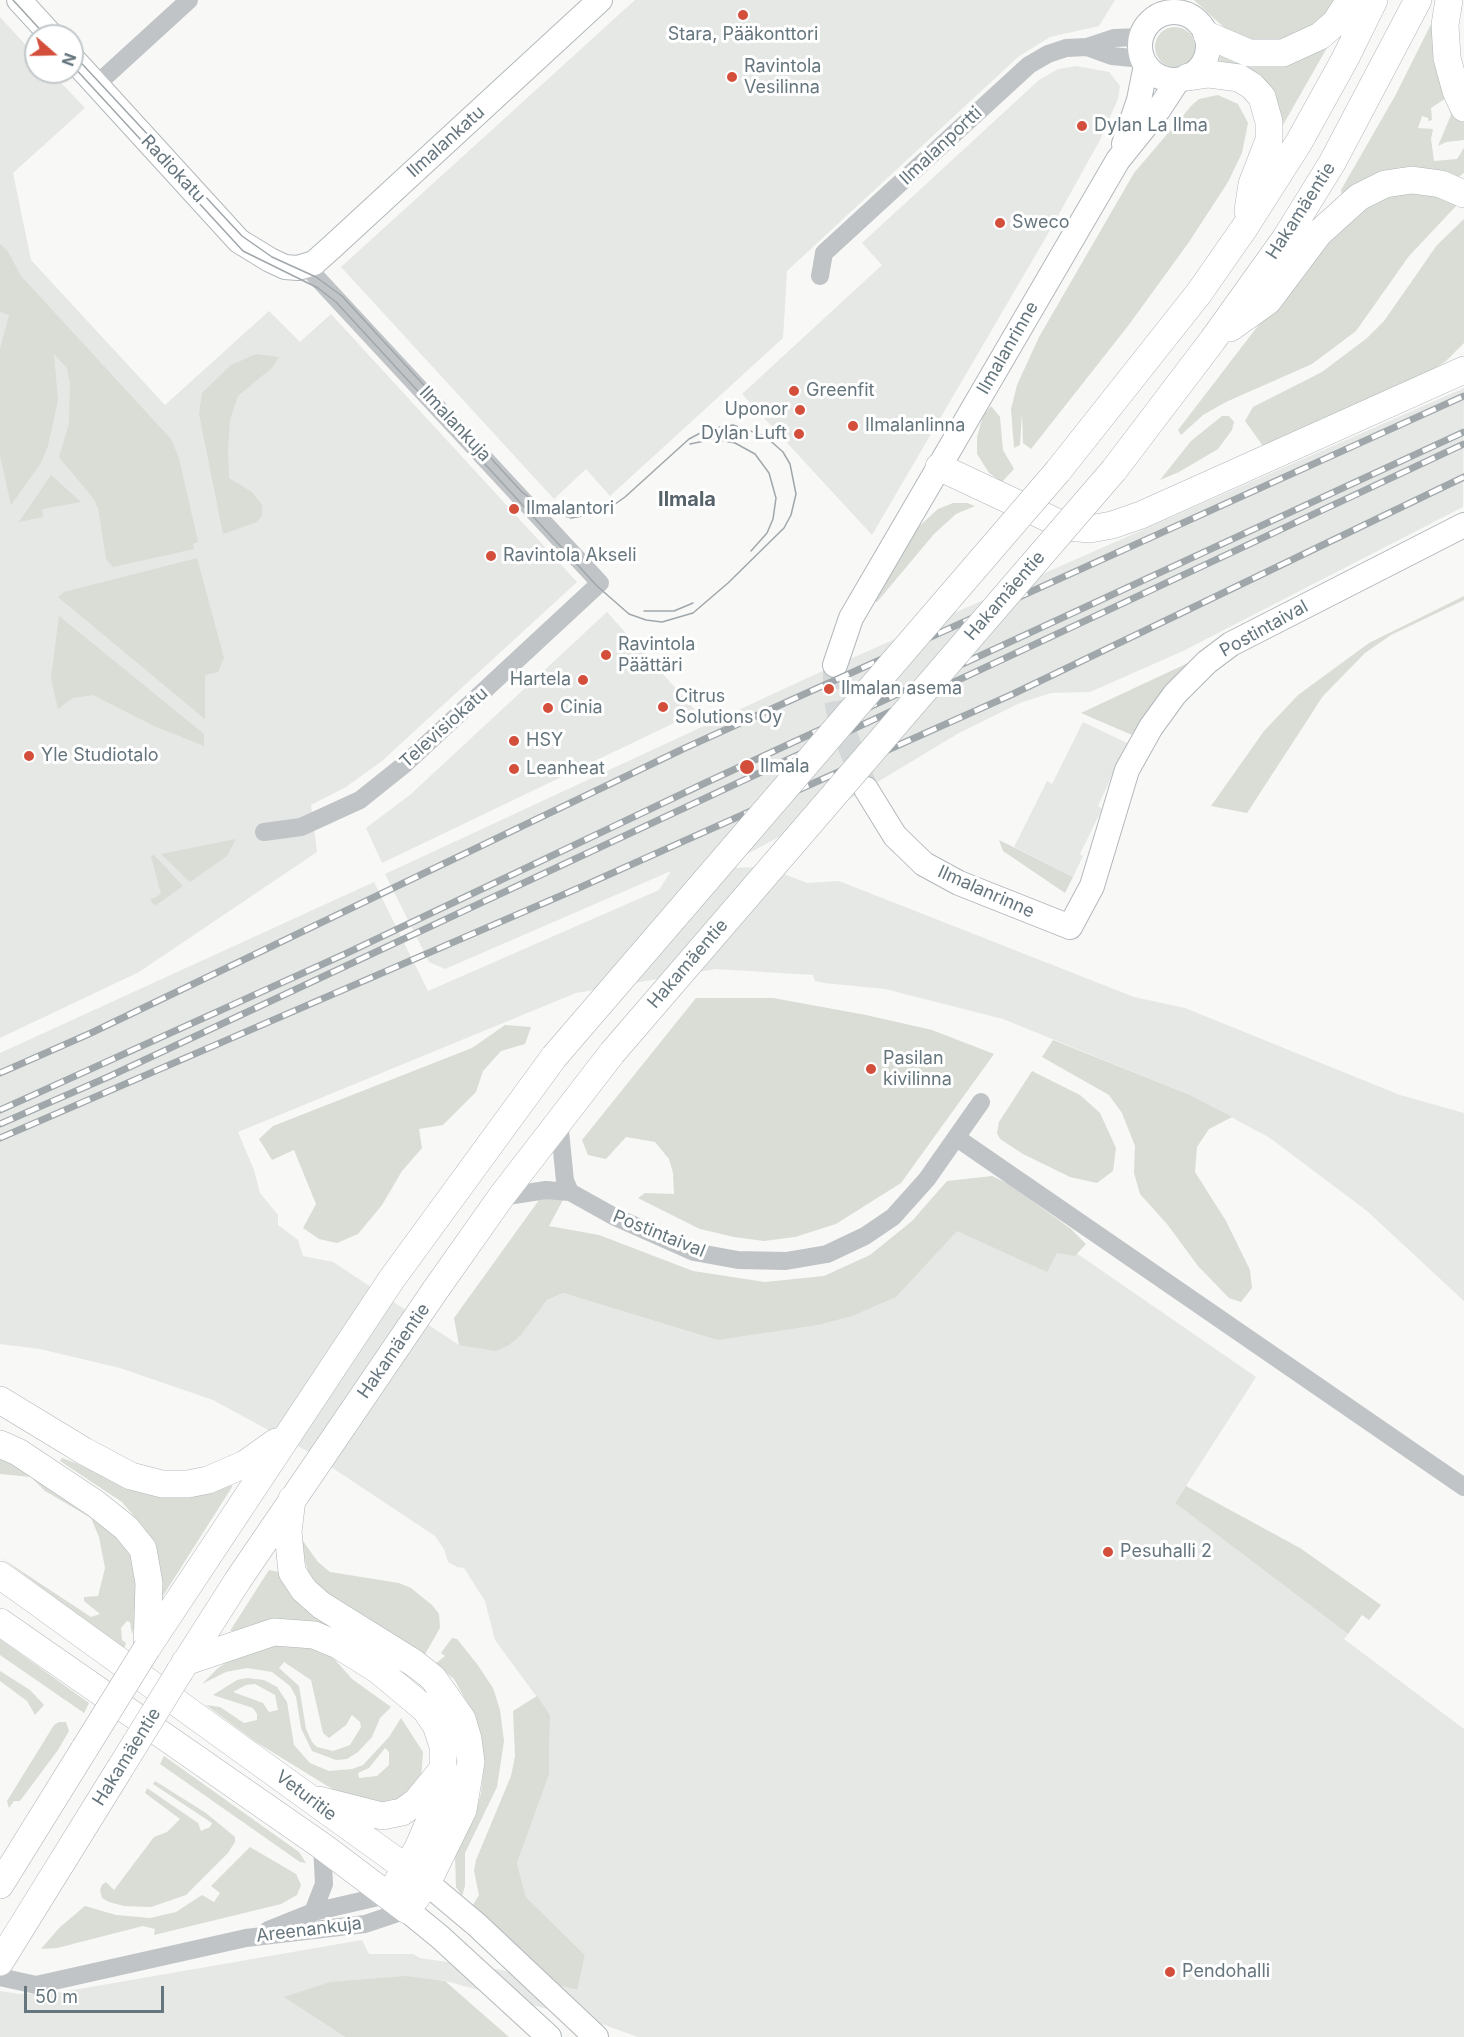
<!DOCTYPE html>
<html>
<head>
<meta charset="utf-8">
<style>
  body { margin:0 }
  #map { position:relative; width:1464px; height:2037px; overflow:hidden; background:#f8f8f6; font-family:Inter,sans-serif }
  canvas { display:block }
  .north { position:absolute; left:24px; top:24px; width:60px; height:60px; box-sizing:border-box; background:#fff; border:2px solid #c2c8cb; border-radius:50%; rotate:110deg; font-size:16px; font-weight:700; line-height:24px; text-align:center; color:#66767e }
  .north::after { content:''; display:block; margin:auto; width:21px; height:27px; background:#d34f3b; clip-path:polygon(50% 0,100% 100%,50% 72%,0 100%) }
  .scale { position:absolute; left:24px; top:1986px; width:140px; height:27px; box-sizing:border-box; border:3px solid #66767e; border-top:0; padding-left:8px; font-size:18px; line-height:21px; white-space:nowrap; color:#66767e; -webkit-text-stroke:4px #fff; paint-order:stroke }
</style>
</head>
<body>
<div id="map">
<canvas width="1464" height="2037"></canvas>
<div class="north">N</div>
<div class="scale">50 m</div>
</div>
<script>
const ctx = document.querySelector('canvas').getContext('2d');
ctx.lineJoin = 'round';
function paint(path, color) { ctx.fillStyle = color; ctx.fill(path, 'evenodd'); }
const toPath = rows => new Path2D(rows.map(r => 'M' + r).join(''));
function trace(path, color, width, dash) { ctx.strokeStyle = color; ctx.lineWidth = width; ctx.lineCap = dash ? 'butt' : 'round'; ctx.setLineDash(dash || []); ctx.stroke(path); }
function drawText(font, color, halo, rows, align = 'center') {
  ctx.font = font + ' Inter,sans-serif'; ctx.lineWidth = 6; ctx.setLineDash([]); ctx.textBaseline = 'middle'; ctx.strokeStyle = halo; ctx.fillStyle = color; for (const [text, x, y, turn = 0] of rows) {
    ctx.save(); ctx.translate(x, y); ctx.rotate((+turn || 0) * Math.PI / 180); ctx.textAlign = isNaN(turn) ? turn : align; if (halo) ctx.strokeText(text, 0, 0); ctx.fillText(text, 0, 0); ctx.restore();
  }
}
paint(toPath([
  [635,0,1115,0,1099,26,1050,37,1018,57,787,271,783,338,610,496,586,469,554,499,341,267],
  [0,17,36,56,36,72,51,72,85,108,13,173,31,260,165,405,269,311,300,342,331,314,577,582,382,761,346,787,311,805,317,852,139,972,0,1038],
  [1077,66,1109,72,1120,86,1118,99,1100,140,1049,232,872,535,742,394,882,265,862,243,1039,80,1058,69],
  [1464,388,1463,507,1183,651,1090,692,1051,693,1020,703,959,733,846,801,721,868,766,867,807,883,839,881,1134,997,1185,1008,1400,1095,1464,1113,1464,1301,1367,1211,1270,1138,1190,1095,1003,1019,885,989,824,983,815,981,813,975,716,969,576,993,238,1132,254,1170,260,1193,278,1215,278,1225,298,1240,303,1256,333,1262,459,1345,522,1334,547,1300,563,1293,717,1340,972,1214,1069,1248,1256,1377,1175,1503,1348,1634,1344,1639,1464,1729,1464,2037,638,2037,602,2024,442,1980,285,1997,345,2037,0,2037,0,1991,20,1994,62,1992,362,1940,369,1954,413,1954,420,1958,501,1970,576,1990,585,1955,526,1897,517,1863,549,1775,550,1715,495,1640,485,1601,464,1568,457,1567,448,1562,444,1549,435,1536,307,1451,213,1400,120,1368,40,1349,0,1344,0,1053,374,882,428,991,659,890,671,871,445,969,429,962,385,874,816,674],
  [607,612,697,712,382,863,366,828,411,794],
  [1083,722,1127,743,1098,806,1102,809,1080,854,1083,856,1073,877,1014,847,1047,781,1052,784]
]), '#e6e8e6');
paint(toPath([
  [1194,0,1341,0,1320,25,1267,45,1229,32],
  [1436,14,1464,120,1464,140,1446,142,1438,146,1451,115,1446,98,1431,108,1432,120,1428,121,1428,118,1422,116,1418,128,1433,129,1431,139,1434,161,1457,159,1464,148,1464,173,1457,178,1342,196,1341,190,1395,96],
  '1155 47a20 20 0 1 1 40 0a20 20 0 1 1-40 0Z',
  [1328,46,1283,125,1219,63,1221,54],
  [1218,95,1238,104,1248,123,1242,153,1228,182,1189,242,1128,326,1031,449,1023,443,1022,413,1020,445,1014,448,1011,409,1017,385,1039,337,1134,173,1192,105,1199,99],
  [1422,190,1457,205,1409,256,1356,331,1312,364,1226,402,1203,415,1181,435,1178,430,1300,271,1341,224,1384,196],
  [1464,219,1464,343,1446,361,1428,373,1263,446,1245,421,1253,407,1322,372,1367,338,1384,321,1437,245],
  [0,244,7,250,21,276,171,439,179,458,198,542,193,544,194,549,113,567,106,559,98,508,93,498,59,457,69,424,70,384,67,368,54,354,58,400,48,446,41,463,11,505,0,456,0,349,9,315,0,312],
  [256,354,279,357,273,367,238,396,230,420,228,449,229,478,252,492,262,505,262,515,257,522,223,534,199,414,202,393,231,365],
  [991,406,1000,417,1003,450,1014,469,1002,482,989,473,977,454,977,437,983,416],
  [1222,416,1229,416,1234,422,1232,430,1218,449,1179,472,1160,480,1191,441],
  [51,475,81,502,42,509,43,517,19,522],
  [953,503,967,503,975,506,956,514,934,534,877,602,873,600,915,530,938,509],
  [197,558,224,658,218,672,205,675,205,719,58,597,64,592],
  [1464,596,1464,600,1391,635,1365,653,1323,696,1247,813,1211,806,1264,731,1298,695,1369,643],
  [59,616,204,734,204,746,154,726,93,695,73,698,58,709,51,678],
  [1190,662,1150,708,1132,735,1081,713],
  [236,839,227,856,190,882,161,854],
  [999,840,1073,877,1065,893,1003,851],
  [154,855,183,886,155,906,150,900,161,894,151,856],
  [696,998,773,998,866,1015,932,1030,994,1054,901,1183,836,1224,795,1237,764,1241,734,1237,700,1229,638,1198,645,1193,674,1194,673,1173,669,1159,655,1142,626,1137,606,1159,588,1155,582,1140],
  [505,1025,531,1027,525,1044,501,1051,483,1071,476,1092,443,1125,419,1129,422,1148,402,1171,382,1205,358,1234,337,1243,319,1239,303,1228,316,1204,294,1150,272,1160,259,1139,273,1126,472,1048],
  [1053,1040,1190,1095,1232,1117,1209,1129,1197,1147,1195,1172,1226,1221,1250,1270,1252,1288,1241,1302,1229,1298,1198,1266,1167,1224,1140,1194,1134,1173,1135,1146,1122,1113,1109,1095,1042,1057],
  [1032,1071,1080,1095,1100,1113,1116,1148,1113,1171,1097,1183,1070,1177,1023,1154,1000,1139,997,1133,999,1122],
  [992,1176,1009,1184,1071,1229,1086,1244,1075,1256,1057,1253,1047,1272,957,1231,896,1297,852,1316,818,1325,717,1340,563,1293,547,1300,522,1334,509,1345,496,1351,459,1345,454,1318,539,1200,560,1196,564,1198,549,1226,599,1235,693,1271,765,1282,824,1276,870,1255,912,1221,947,1181],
  [0,1452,133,1547,139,1612,132,1634,130,1622,127,1621,121,1628,122,1640,126,1643,124,1649,0,1557,91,1617,100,1614,84,1601,84,1597,98,1596,105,1568,99,1537,91,1518,45,1491,31,1477,0,1474],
  [62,1458,100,1472,231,1484,232,1487,161,1599,154,1549,144,1528,122,1502,60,1461],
  [1186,1486,1300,1548,1381,1605,1369,1620,1362,1615,1348,1634,1175,1503],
  [303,1541,318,1562,330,1572,399,1583,411,1588,432,1605,439,1614,440,1628,424,1656,324,1592,309,1575,300,1543],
  [269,1570,284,1573,339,1633,230,1631],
  [452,1638,457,1639,477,1664,493,1688,500,1710,504,1741,497,1787,465,1853,465,1886,462,1896,456,1887,455,1855,474,1818,481,1793,484,1766,474,1715,454,1679,435,1664,445,1656,441,1653],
  [0,1639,89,1703,84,1713,0,1655],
  [288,1643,329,1653,352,1679,391,1707,380,1718,372,1737,358,1752,347,1759,336,1760,312,1751,301,1728,296,1697,290,1686,272,1672,247,1668,226,1672,202,1684,218,1668,236,1656,259,1647],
  [284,1662,311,1680,323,1733,329,1738,346,1725,352,1715,360,1722,361,1727,350,1745,333,1751,317,1747,312,1742,306,1729,299,1686,279,1668],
  [0,1671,30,1690,44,1705,35,1715,27,1701,0,1681],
  [247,1678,264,1680,277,1687,287,1702,294,1745,310,1763,329,1771,352,1769,363,1765,389,1737,401,1718,423,1752,421,1779,403,1802,361,1804,329,1787,256,1742,206,1705,220,1707,244,1723,257,1720,257,1714,253,1708,213,1695,237,1680],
  [255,1684,275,1695,278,1710,269,1712,263,1703,233,1692,246,1685],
  [385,1748,389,1752,389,1765,377,1776,359,1778,358,1773,369,1768],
  [537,1696,550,1715,549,1775,517,1863,526,1897,585,1955,577,1990,557,1985,471,1908,479,1895,474,1871,476,1860,511,1776,515,1756,513,1711],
  [59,1722,66,1722,69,1731,58,1750,20,1801,14,1801,9,1808,7,1801,54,1725],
  [164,1756,299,1852,306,1863,300,1862,160,1764],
  [155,1781,206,1813,235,1837,235,1842,228,1853,186,1895,151,1907,124,1906,109,1902,102,1898,100,1890,102,1885,106,1882,114,1890,154,1837,167,1832,180,1819,145,1793,147,1788,198,1823,201,1831,210,1827,212,1823,153,1784],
  [250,1847,296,1874,301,1885,297,1895,281,1904,154,1935,155,1929,143,1926,57,1948,41,1949,59,1928,85,1906,116,1915,150,1918,176,1912,202,1895,214,1902,220,1893,211,1886],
  [405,1976,445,1981,509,2037,345,2037,284,1997,330,1982]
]), '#d9ddd5');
trace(toPath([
  [835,665,835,693,840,720,864,784]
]), '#d4d8d8', 24, [24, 12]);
const secondary = toPath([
  [19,0,52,36],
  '1140 46a34 34 0 1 1 68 0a34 34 0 1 1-68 0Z',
  [72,58,239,241,270,260,285,267,298,268,314,263,332,247,600,0],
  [1124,144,1139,100,1146,65],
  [835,665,851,618,1118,160,1159,109,1178,80],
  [866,789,895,836,924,864,959,883,1070,927,1092,886,1127,770,1151,727,1175,694,1207,662,1231,644,1464,525],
  [427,1883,477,1925,596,2037],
  [407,1910,440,1937,549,2037]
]);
const primary = toPath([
  [1449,0,1445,25,1447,58,1456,91,1464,108],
  [1207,35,1249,53,1283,53,1320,36,1335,23,1350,0],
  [1188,77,1209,74,1239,78,1252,86,1262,97,1269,122,1269,140,1252,184,1248,211],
  [1230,328,1268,301,1319,233,1359,197,1385,184,1412,180,1441,184,1464,194],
  [939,467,1067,527,1090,529,1112,525,1141,515,1464,370],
  [1114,470,1212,341,1285,239,1332,163,1418,0],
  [1058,471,1199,293,1245,227,1299,142,1345,59,1374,0],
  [0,1400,84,1451,131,1476,162,1484,188,1484,208,1480,245,1464,276,1442],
  [0,1444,18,1452,96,1504,126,1528,143,1549,149,1583,147,1648],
  [0,1575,427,1883],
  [0,1622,322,1846,407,1910,427,1883,463,1810,471,1762,468,1739,462,1719,433,1678,414,1663,321,1605,304,1590,292,1572,288,1532,292,1499],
  [147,1648,391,1280,554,1057],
  [185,1662,274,1632,314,1635,338,1645,378,1670,425,1709,436,1725,443,1746,443,1790,418,1848,397,1882],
  [180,1671,238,1580,434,1292,501,1197,612,1053],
  [319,1800,382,1816,402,1812,416,1802,443,1769],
  [0,1885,85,1748],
  [0,1962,119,1770]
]);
trace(secondary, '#b2b8bc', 26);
trace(primary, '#b1b7ba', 28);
trace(toPath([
  [1087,47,1112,56,1142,59],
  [96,85,189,0],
  [820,276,824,253,1029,65,1048,54,1066,48,1087,47,1114,38,1141,37],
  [264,832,301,827,360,800,405,764,600,583,307,267],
  [559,1121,565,1181,570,1192],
  [957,1138,1464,1487],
  [501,1197,546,1190,570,1192,613,1216,694,1252,738,1260,786,1261,827,1254,865,1236,893,1217,927,1179,981,1102],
  [313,1912,324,1884,322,1846],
  [268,1930,313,1912,387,1895],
  [0,1977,36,1985,246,1938,365,1924,407,1910]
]), '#c0c4c7', 18);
trace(secondary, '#fff', 24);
trace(primary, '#fff', 27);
trace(toPath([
  [13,0,46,36],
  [72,53,242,236,272,257,316,277,342,296,521,491,542,508,571,518,604,512,625,497,689,439,708,429,733,425,765,436,783,452,790,464,796,494,791,515,784,528,728,583,693,613,662,622,646,620,629,614,597,586,336,302,318,288,243,251,72,65],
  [690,444,714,439,735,443,755,454,769,473,776,498,773,519,767,533,751,551],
  [644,611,674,611,693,603]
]), '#a0a7ab', 1.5);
const rail = toPath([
  [0,1073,91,1033,685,748,1464,396],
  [0,1110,345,954,705,783,1464,432],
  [0,1124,108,1077,1464,444],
  [0,1138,581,887,1013,694,1464,477]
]);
trace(rail, '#a0a7ab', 7);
trace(rail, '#fff', 4.5, [14]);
const primaryBridge = toPath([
  [612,1053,1114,470],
  [554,1057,1058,471],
  [85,1748,147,1648],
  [119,1770,180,1671]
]);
trace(primaryBridge, '#b1b7ba', 28, []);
trace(primaryBridge, '#fff', 27);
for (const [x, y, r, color] of [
  [743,15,6,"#d34f3b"],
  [732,77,6,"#d34f3b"],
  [1082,126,6,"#d34f3b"],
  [1000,223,6,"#d34f3b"],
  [794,391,6,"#d34f3b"],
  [800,410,6,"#d34f3b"],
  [853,426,6,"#d34f3b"],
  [799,434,6,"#d34f3b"],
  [514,509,6,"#d34f3b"],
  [491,556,6,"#d34f3b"],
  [606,655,6,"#d34f3b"],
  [583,680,6,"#d34f3b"],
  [829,689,6,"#d34f3b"],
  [663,707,6,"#d34f3b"],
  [548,708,6,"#d34f3b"],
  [514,741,6,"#d34f3b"],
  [29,756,6,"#d34f3b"],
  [747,767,8,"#d34f3b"],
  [514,769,6,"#d34f3b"],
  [871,1069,6,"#d34f3b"],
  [1108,1552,6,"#d34f3b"],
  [1170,1972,6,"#d34f3b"]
]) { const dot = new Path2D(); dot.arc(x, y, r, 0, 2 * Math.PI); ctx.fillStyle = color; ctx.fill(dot); trace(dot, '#fff', 2); }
drawText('18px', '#66767e', '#fff', [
  ["Stara, Pääkonttori",743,35,"center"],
  ["Ravintola",744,67],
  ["Vesilinna",744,88],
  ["Dylan La Ilma",1094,126],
  ["Sweco",1012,223],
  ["Greenfit",806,391],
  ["Uponor",788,410,"right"],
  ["Ilmalanlinna",865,426],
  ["Dylan Luft",787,434,"right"],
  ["Ilmalantori",526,509],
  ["Ravintola Akseli",503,556],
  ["Ravintola",618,645],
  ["Päättäri",618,666],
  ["Hartela",571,680,"right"],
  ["Ilmalan asema",841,689],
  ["Citrus",675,697],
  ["Solutions Oy",675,718],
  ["Cinia",560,708],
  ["HSY",526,741],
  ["Yle Studiotalo",41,756],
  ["Ilmala",760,767],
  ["Leanheat",526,769],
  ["Pasilan",883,1059],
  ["kivilinna",883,1080],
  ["Pesuhalli 2",1120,1552],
  ["Pendohalli",1182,1972]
], 'left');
drawText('18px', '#66767e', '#fff', [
  ["Ilmalankatu",446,142,-42],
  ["Ilmalanportti",941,146,-43],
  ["Radiokatu",173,169,47],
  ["Hakamäentie",1301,211,-57],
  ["Ilmalanrinne",1008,348,-60],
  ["Ilmalankuja",455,424,47],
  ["Hakamäentie",1005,596,-49],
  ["Postintaival",1264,629,-29],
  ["Televisiokatu",444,728,-42],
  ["Ilmalanrinne",986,892,24],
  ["Hakamäentie",688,964,-49],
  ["Postintaival",659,1234,22],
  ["Hakamäentie",394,1351,-55],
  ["Hakamäentie",127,1757,-58],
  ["Veturitie",306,1796,37],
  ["Areenankuja",309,1930,-7]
]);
drawText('bold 20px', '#57636a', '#fff', [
  ["Ilmala",687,500]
]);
</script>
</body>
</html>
